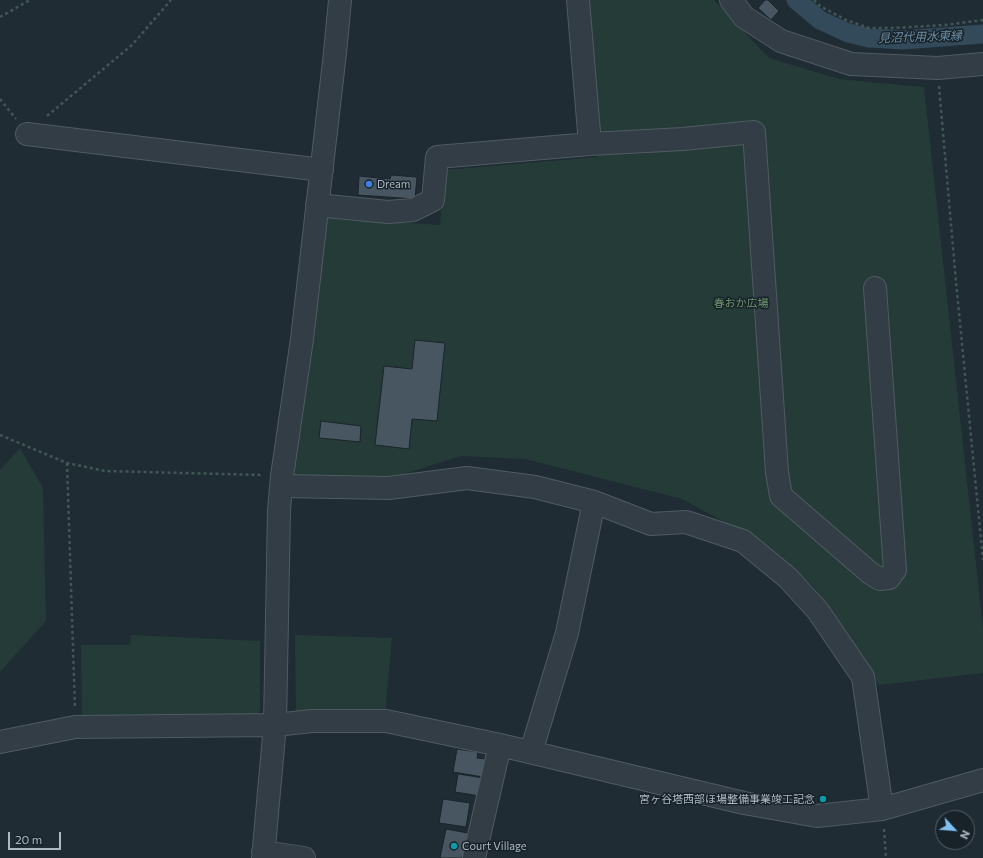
<!DOCTYPE html>
<html>
<head>
<meta charset="utf-8">
<style>
  body { margin:0 }
  #map { position:relative; width:983px; height:858px; overflow:hidden; background:#1f2c34; font-family:Commissioner,sans-serif }
  canvas { display:block }
  .north { position:absolute; left:935px; top:810px; width:40px; height:40px; box-sizing:border-box; background:#182229; border:1px solid #535e66; border-radius:50%; rotate:116deg; font-size:11px; font-weight:700; line-height:16px; text-align:center; color:#acb8c2 }
  .north::after { content:''; display:block; margin:auto; width:14px; height:18px; background:#7fc0f4; clip-path:polygon(50% 0,100% 100%,50% 72%,0 100%) }
  .scale { position:absolute; left:8px; top:832px; width:53px; height:18px; box-sizing:border-box; border:2px solid #acb8c2; border-top:0; padding-left:5px; font-size:12px; line-height:14px; white-space:nowrap; color:#acb8c2; -webkit-text-stroke:3px #182229; paint-order:stroke }
</style>
</head>
<body>
<div id="map">
<canvas width="983" height="858"></canvas>
<div class="north">N</div>
<div class="scale">20 m</div>
</div>
<script>
const ctx = document.querySelector('canvas').getContext('2d');
ctx.lineJoin = 'round';
function paint(path, color) { ctx.fillStyle = color; ctx.fill(path, 'evenodd'); }
const toPath = rows => new Path2D(rows.map(r => 'M' + r).join(''));
function trace(path, color, width, dash) { ctx.strokeStyle = color; ctx.lineWidth = width; ctx.lineCap = dash ? 'butt' : 'round'; ctx.setLineDash(dash || []); ctx.stroke(path); }
function drawText(font, color, halo, rows, align = 'center') {
  ctx.font = font + ' Commissioner,"Noto Sans JP",sans-serif'; ctx.lineWidth = 3; ctx.setLineDash([]); ctx.textBaseline = 'middle'; ctx.strokeStyle = halo; ctx.fillStyle = color; for (const [text, x, y, turn = 0] of rows) {
    ctx.save(); ctx.translate(x, y); ctx.rotate((+turn || 0) * Math.PI / 180); ctx.textAlign = isNaN(turn) ? turn : align; if (halo) ctx.strokeText(text, 0, 0); ctx.fillText(text, 0, 0); ctx.restore();
  }
}
paint(toPath([
  [585,0,714,0,769,58,839,79,924,87,983,628,983,673,879,685,812,585,748,535,682,499,525,459,461,456,385,480,290,482,323,217,440,225,445,170,597,157],
  [20,448,43,488,46,621,0,672,0,470],
  [131,635,260,641,260,710,255,717,82,718,81,645,130,645],
  [295,635,392,638,385,713,296,712]
]), '#253b37');
trace(toPath([
  [796,0,820,20,848,33,869,38,903,40,983,34]
]), '#334a5b', 19);
const building = toPath([
  [765,0,768,0,779,11,771,20,758,8,765,0],
  [391,175,417,177,415,199,358,195,359,176,390,179,391,175],
  [415,340,445,343,437,421,412,419,409,449,375,445,384,366,412,369,415,340],
  [321,421,361,426,360,442,319,438,321,421],
  [457,749,478,752,477,758,486,759,483,777,453,772,457,749],
  [458,774,484,778,480,796,455,792,458,774],
  [443,799,470,803,466,827,439,823,443,799],
  [446,829,468,833,463,858,440,858,446,829]
]);
paint(building, '#475660');
trace(building, '#1a242b', 1);
const minor = toPath([
  [578,0,590,144],
  [731,0,744,17,781,41,851,64,938,68,983,64],
  [27,134,322,170],
  [317,205,388,212,413,210,433,200,437,157,590,144,683,139,754,132,777,472,781,496,870,573,880,579,889,578,895,570,875,288],
  [282,486,389,488,467,478,535,487,594,502,651,524,686,522,743,541,788,578,818,611,863,677,882,809],
  [0,742,75,727,275,725,312,721,386,721,500,745,744,803,817,816,882,809,983,780],
  [531,752,567,633,594,502],
  [263,852,304,858],
  [263,858,275,725,279,510,282,476,302,339,335,53,340,0],
  [474,858,500,745]
]);
trace(minor, '#505b63', 24);
trace(toPath([
  [814,0,820,6,846,20,869,28,892,28,945,25,983,20],
  [0,17,30,0],
  [939,86,956,282,983,560],
  [0,99,16,119],
  [47,116,132,45,171,0],
  [0,435,67,463,105,471,263,475],
  [67,463,75,709],
  [884,829,886,858]
]), '#425655', 2.5, [3, 3]);
trace(minor, '#323d45', 22);
for (const [x, y, r, color] of [
  [369,184,4,"#3f7fe0"],
  [823,799,4,"#0f9aa8"],
  [454,846,4,"#0f9aa8"]
]) { const dot = new Path2D(); dot.arc(x, y, r, 0, 2 * Math.PI); ctx.fillStyle = color; ctx.fill(dot); trace(dot, '#182229', 1.5); }
drawText('11px', '#acb8c2', '#182229', [
  ["Dream",377,184],
  ["宮ヶ谷塔西部ほ場整備事業竣工記念",815,799,"right"],
  ["Court Village",462,846]
], 'left');
drawText('11px', '#6d966f', '#182229', [
  ["春おか広場",741,303]
]);
drawText('italic 12px', '#6d8fa6', '#182229', [
  ["見沼代用水東縁",920,37,-2]
]);
</script>
</body>
</html>
